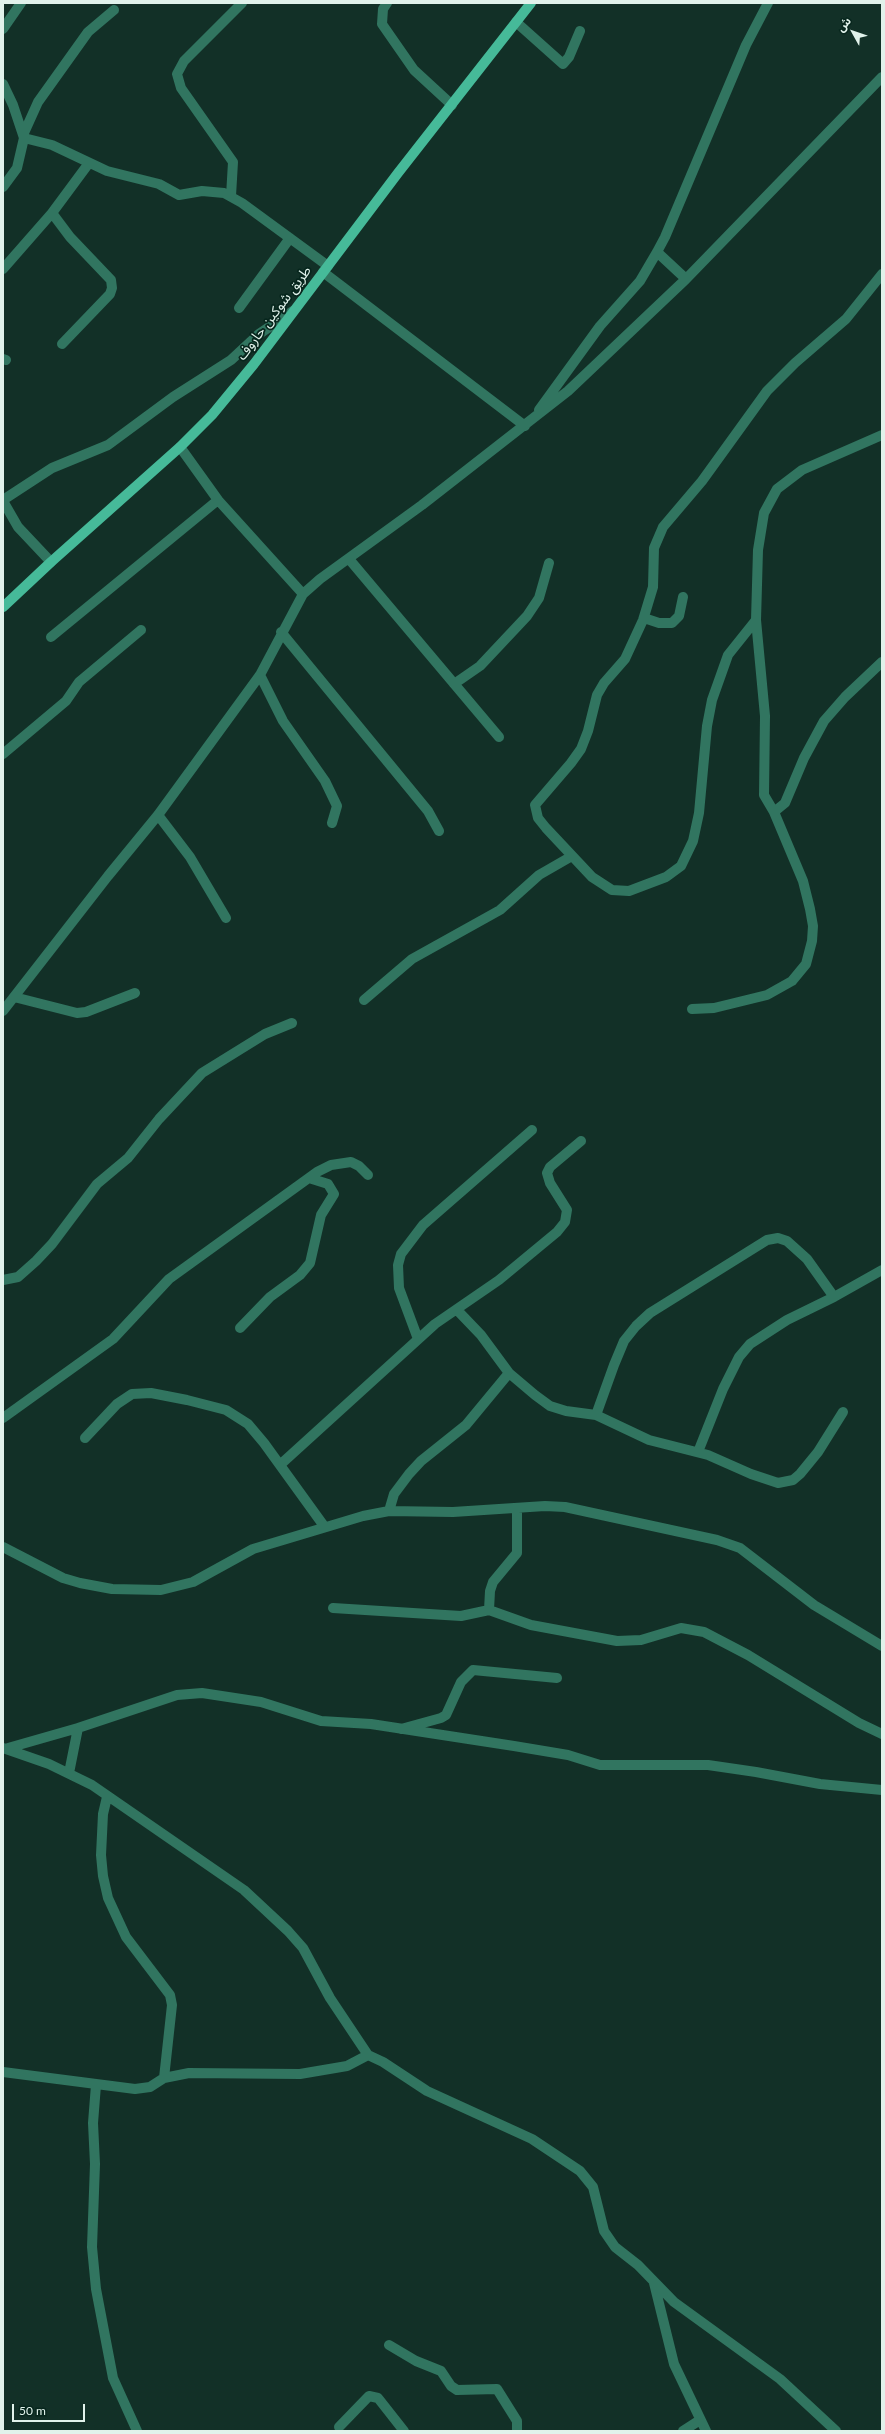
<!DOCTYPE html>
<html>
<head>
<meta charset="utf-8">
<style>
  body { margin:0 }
  #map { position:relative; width:885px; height:2434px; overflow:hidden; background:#123027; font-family:Lato,"Noto Sans Arabic",sans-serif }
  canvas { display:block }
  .frame { position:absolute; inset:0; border:4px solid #e1f2eb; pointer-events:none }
  .north { position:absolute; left:833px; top:12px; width:40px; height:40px; -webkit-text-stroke:3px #07261d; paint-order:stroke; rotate:310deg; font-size:11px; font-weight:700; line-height:16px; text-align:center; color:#e1f2eb }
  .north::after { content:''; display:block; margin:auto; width:14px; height:18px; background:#e1f2eb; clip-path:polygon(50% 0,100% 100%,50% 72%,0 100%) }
  .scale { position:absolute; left:12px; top:2404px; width:73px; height:18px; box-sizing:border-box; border:2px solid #e1f2eb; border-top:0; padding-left:5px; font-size:12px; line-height:14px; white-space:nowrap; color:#e1f2eb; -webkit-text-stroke:3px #07261d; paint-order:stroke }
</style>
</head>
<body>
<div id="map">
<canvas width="885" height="2434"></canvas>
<div class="frame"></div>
<div class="north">ش</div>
<div class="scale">50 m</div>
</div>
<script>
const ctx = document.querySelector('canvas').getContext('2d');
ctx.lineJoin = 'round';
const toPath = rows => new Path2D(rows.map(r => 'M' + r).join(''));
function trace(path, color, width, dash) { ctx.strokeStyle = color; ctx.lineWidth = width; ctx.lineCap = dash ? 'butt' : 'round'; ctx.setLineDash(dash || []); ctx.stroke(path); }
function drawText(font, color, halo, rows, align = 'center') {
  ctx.font = font + ' Lato,"Noto Sans Arabic",sans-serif'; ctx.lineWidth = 3.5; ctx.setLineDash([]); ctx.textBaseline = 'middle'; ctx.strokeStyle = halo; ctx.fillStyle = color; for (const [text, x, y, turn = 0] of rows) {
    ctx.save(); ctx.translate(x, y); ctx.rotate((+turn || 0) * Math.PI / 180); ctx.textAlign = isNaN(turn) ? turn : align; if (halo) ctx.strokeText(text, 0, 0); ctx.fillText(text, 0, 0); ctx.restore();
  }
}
trace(toPath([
  [387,3,383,9,382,24,414,70,452,105],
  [516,22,563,64,569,57,580,31],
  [3,29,21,3],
  [3,84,13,105,24,138,17,168,3,187],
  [24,133,38,102,88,32,114,10],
  [24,138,52,145,107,171,159,184,179,195,202,191,224,193,242,203,328,266],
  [231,196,233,162,181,88,177,74,184,61,242,3],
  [52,213,70,237,111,280,112,288,110,294,62,344],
  [657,252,686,279],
  [3,269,52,213,89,163],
  [323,272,525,426],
  [239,308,290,238],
  [3,359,6,360],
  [539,410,600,326,640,281,657,252,665,237,746,45,768,3],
  [882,435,802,470,777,489,764,513,758,550,756,620,765,716,764,795,774,812,785,803,804,758,824,721,845,697,882,662],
  [180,447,218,500,303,594],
  [3,500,52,468,108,445,173,397,231,360,259,334,293,311],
  [3,501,18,527,51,562],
  [349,559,499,737],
  [644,618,659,623,672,623,679,616,683,597],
  [756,620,728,655,712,700,707,726,699,813,693,841,681,866,666,877,629,891,612,890,592,877,546,828,538,818,535,805,571,763,581,749,588,731,597,695,604,683,625,659,643,620,653,587,654,548,663,527,702,481,767,391,795,363,846,319,882,274],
  [281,632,428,811,439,831],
  [51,637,218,500],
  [260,675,283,721,325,781,337,806,332,823],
  [454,684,480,666,527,616,539,598,549,563],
  [3,754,66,701,79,682,141,630],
  [158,815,190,857,226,918],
  [14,997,77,1013,86,1012,135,993],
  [364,1000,412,959,500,910,539,875,572,856],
  [692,1009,714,1008,767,995,792,981,806,964,812,941,813,926,810,909,803,881,774,812],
  [3,1011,108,876,158,815,260,675,303,594,320,579,422,505,568,391,686,279,882,77],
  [3,1280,18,1277,36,1261,52,1244,97,1184,128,1158,159,1119,202,1073,265,1034,292,1023],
  [834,1297,882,1270],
  [458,1311,481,1335,509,1373,535,1395,550,1406,566,1411,596,1415,614,1365,624,1341,636,1326,650,1313,767,1240,778,1238,787,1241,807,1259,834,1297,787,1320,750,1344,739,1357,723,1389,698,1452],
  [240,1328,270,1297,300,1275,310,1263,321,1215,334,1194,328,1184,309,1178],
  [418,1339,399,1288,398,1265,401,1254,423,1225,532,1130],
  [596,1415,649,1440,708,1455,751,1474,778,1483,793,1480,800,1474,818,1452,843,1412],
  [3,1418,113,1339,169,1279,317,1172,331,1165,351,1162,359,1166,368,1175],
  [85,1438,117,1404,132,1394,151,1393,187,1400,226,1410,248,1424,264,1443,324,1526],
  [281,1464,435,1324,499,1280,557,1232,565,1222,567,1210,550,1183,547,1173,550,1167,581,1141],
  [517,1508,517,1553,493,1582,490,1591,489,1610,531,1625,617,1641,641,1640,681,1628,704,1632,748,1655,859,1723,882,1734],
  [389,1511,394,1494,409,1474,421,1461,466,1425,509,1373],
  [3,1547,63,1578,80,1583,112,1589,161,1590,193,1582,253,1549,363,1516,389,1511,453,1512,545,1506,565,1507,717,1540,740,1548,814,1605,882,1646],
  [333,1608,461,1616,489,1610],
  [401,1729,441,1718,446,1715,461,1682,473,1670,557,1678],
  [3,1748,49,1764,92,1785,244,1890,288,1931,303,1948,330,1998,368,2055,383,2062,427,2091,532,2139,580,2171,593,2187,604,2231,615,2247,638,2265,674,2302,780,2379,836,2431],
  [8,1748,78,1728],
  [69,1773,78,1728,177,1695,202,1693,261,1702,321,1721,371,1724,514,1746,568,1755,600,1765,708,1765,756,1772,820,1784,882,1790],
  [3,2072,135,2089,150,2087,164,2078,172,2005,170,1995,126,1937,108,1898,103,1876,101,1855,103,1814,107,1797],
  [164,2078,189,2073,300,2074,347,2066,368,2055],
  [96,2085,93,2123,95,2164,92,2247,96,2289,113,2378,137,2431],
  [654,2283,674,2364,706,2431],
  [389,2345,416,2361,441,2371,451,2386,457,2390,497,2389,517,2421,517,2431],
  [339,2427,369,2396,378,2398,404,2431],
  [683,2431,700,2420]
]), '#317560', 10);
trace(toPath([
  [3,607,51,562,180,447,212,415,254,364,398,173,531,3]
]), '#46ba99', 10);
drawText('14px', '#e1f2eb', '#07261d', [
  ["طريق شوكين حاروف",274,313,-53]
]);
</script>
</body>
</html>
